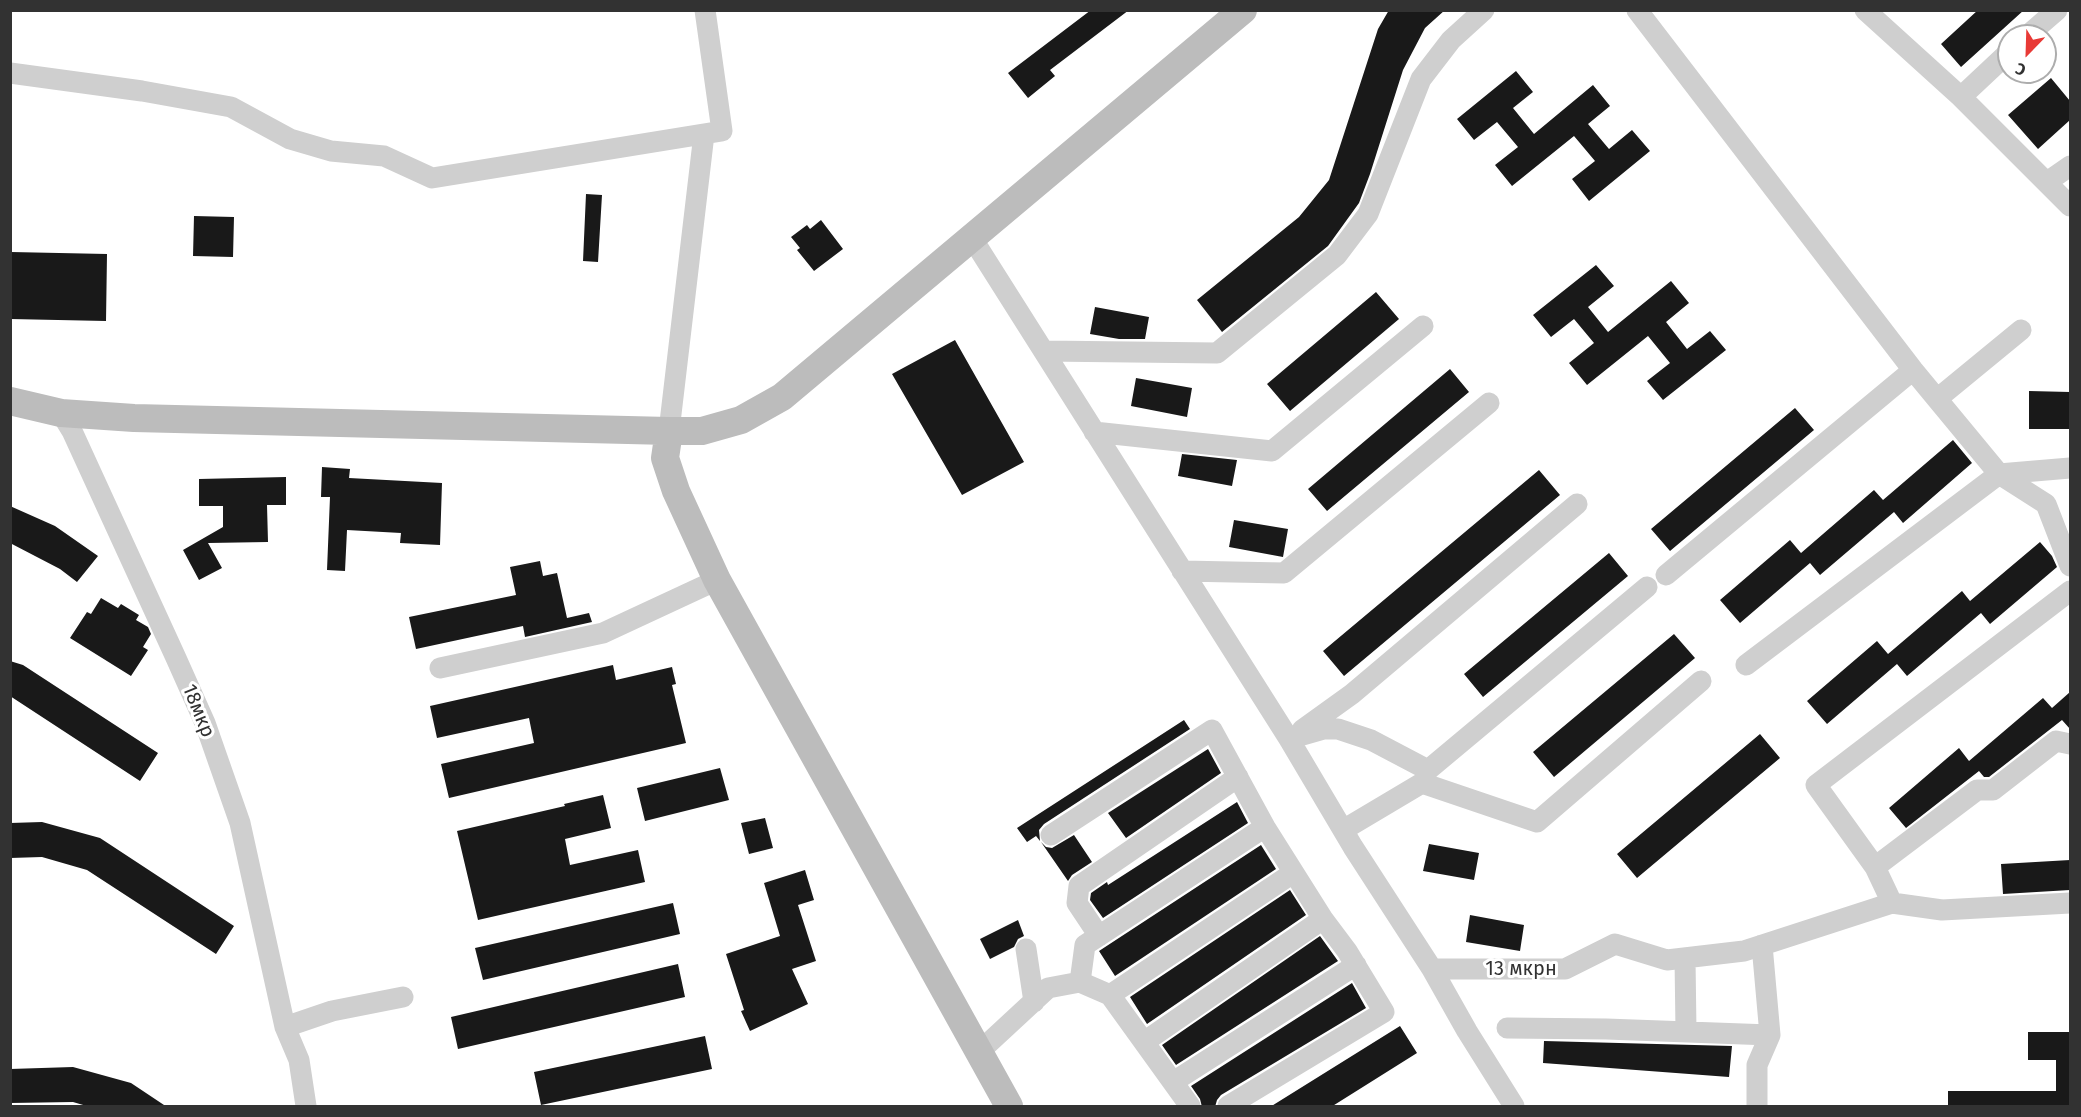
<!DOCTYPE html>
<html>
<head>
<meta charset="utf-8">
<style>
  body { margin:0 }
  #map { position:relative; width:2081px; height:1117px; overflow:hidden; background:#fff; font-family:"Fira Sans",sans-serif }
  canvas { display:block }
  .frame { position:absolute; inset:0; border:12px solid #323232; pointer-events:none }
  .north { position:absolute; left:1997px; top:24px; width:60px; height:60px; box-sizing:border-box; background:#fff; border:2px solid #adadad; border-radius:50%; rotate:203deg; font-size:16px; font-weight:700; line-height:24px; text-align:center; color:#323232 }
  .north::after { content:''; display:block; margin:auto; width:21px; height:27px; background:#e83a36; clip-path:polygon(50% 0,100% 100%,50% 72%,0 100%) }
</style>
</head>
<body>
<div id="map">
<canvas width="2081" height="1117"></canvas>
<div class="frame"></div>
<div class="north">С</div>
</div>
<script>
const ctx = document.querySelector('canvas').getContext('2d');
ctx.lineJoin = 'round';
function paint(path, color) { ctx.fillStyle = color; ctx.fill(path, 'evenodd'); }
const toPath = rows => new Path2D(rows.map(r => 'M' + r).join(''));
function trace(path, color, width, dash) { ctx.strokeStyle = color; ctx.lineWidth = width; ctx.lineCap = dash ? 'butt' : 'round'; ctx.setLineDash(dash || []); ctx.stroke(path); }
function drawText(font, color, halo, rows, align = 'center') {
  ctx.font = font + ' "Fira Sans",sans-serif'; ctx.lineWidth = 6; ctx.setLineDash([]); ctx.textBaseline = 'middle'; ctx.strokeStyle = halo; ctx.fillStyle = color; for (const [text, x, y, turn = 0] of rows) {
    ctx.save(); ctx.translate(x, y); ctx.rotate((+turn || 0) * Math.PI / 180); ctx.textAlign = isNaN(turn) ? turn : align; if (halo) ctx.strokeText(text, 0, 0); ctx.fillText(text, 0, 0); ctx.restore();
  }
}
paint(toPath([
  [1091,10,1129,10,1050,70,1055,76,1028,98,1008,73],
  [1389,10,1445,10,1425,28,1403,70,1370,174,1359,203,1328,246,1222,332,1197,300,1299,217,1329,180,1378,29],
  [1978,10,2024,10,1961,67,1941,44],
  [1516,71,1533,92,1513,108,1534,134,1593,85,1610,106,1588,124,1609,149,1632,130,1650,151,1589,201,1572,179,1595,161,1574,136,1512,186,1495,165,1518,147,1497,122,1474,140,1457,119],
  [2051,78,2070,101,2070,120,2038,149,2008,115],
  [586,194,602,195,598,262,583,261],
  [194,216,234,217,233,257,193,256],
  [821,220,843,249,814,271,797,250,800,248,791,237,807,225,810,229],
  [11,252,107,254,106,321,10,319],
  [1596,265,1614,286,1588,307,1608,332,1671,281,1689,303,1666,322,1687,349,1710,331,1726,350,1663,400,1647,381,1670,363,1648,336,1587,385,1569,363,1594,343,1574,319,1551,337,1533,315],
  [1376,292,1399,319,1290,411,1267,384],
  [1095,307,1149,317,1145,339,1119,339,1090,334],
  [955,340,1024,462,962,495,892,374],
  [1450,369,1469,392,1327,511,1308,489],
  [1136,378,1192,388,1187,417,1131,406],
  [2029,391,2070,392,2070,429,2029,429],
  [1795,408,1814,430,1670,551,1651,529],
  [1953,440,1972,463,1903,523,1894,512,1820,575,1810,563,1740,623,1720,600,1790,540,1801,553,1874,490,1883,500],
  [1182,454,1237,460,1232,486,1178,476],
  [322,467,350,469,349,478,442,483,440,545,400,543,401,533,347,530,345,571,327,570,330,497,321,497],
  [1539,470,1560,495,1344,676,1323,651],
  [286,477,286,505,267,505,268,542,208,543,222,568,199,580,183,550,223,527,223,506,199,506,199,479],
  [10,506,55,526,98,556,77,582,60,569,10,543],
  [1234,520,1288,529,1283,557,1229,547],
  [2040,542,2052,556,2057,567,1990,624,1981,613,1907,676,1897,664,1827,724,1807,701,1877,641,1888,654,1962,591,1970,601],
  [1609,553,1628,576,1483,697,1464,674],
  [540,561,543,576,557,573,567,618,589,613,592,622,525,637,523,626,416,649,409,617,516,595,510,567],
  [101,598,118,608,121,604,139,615,136,620,148,627,151,634,143,647,148,650,131,676,70,638,87,612,91,614],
  [1674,634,1695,658,1554,777,1533,752],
  [10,661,23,665,158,753,140,781,10,696],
  [613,665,616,680,672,667,676,684,672,685,686,743,449,798,441,764,534,743,529,718,437,738,430,706],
  [2070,692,2070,729,2062,720,1989,777,1984,777,1979,771,1906,828,1889,808,1959,748,1969,761,2043,698,2052,708],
  [1184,720,1190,729,1044,824,1039,830,1040,841,1036,836,1027,842,1017,828],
  [1760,734,1780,758,1637,878,1617,854],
  [1208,749,1221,773,1126,838,1108,813],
  [720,768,729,800,645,821,637,788],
  [603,795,611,828,565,839,570,865,638,850,645,882,478,920,457,831,565,806,564,804],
  [1237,802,1248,823,1103,918,1090,900,1091,893,1107,882,1108,885],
  [765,818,773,848,749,854,741,823],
  [42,822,100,838,234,926,216,954,87,870,42,857,10,858,10,823],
  [1074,835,1092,862,1072,875,1068,881,1041,842,1046,847,1052,848],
  [1429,844,1479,853,1474,880,1423,871],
  [1261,845,1276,869,1115,976,1099,951],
  [2070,860,2070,890,2003,894,2001,864],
  [805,870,814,900,798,905,816,961,792,969,808,1004,750,1031,741,1011,744,1010,726,954,780,936,764,883],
  [1290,890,1306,915,1147,1024,1130,997],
  [673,903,680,934,483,980,475,948],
  [1470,915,1524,925,1520,951,1466,942],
  [1018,920,1024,936,1018,939,1014,947,990,959,980,939],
  [1320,936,1338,961,1176,1065,1162,1045],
  [678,964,685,997,458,1049,451,1017],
  [1352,983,1366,1008,1221,1095,1217,1100,1215,1107,1202,1107,1200,1099,1191,1086],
  [1400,1026,1417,1053,1331,1107,1270,1107],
  [2028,1032,2070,1032,2070,1107,1948,1107,1948,1091,2056,1091,2056,1060,2028,1060],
  [705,1036,712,1069,541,1105,534,1072],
  [1544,1041,1732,1046,1729,1077,1543,1063],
  [73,1067,131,1083,167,1107,90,1107,73,1102,10,1103,10,1069]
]), '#191919');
trace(toPath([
  [1637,10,1913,370,1999,474,2046,504,2070,566],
  [1865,10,1961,97,2070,206],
  [2027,36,2057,10],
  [10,73,142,91,231,107,290,139,331,151,384,156,432,178,722,131,705,10],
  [1961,97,2009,52],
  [2047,182,2070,166],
  [972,238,1289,739,1353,847,1432,969,1467,1031,1514,1106],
  [1044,351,1217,353,1337,255,1368,214,1421,79,1451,40,1484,10],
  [1937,399,2021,330],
  [61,413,72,431,176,658,205,723,240,823,285,1027,299,1060,306,1106],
  [669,431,704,134],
  [1094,432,1272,451,1423,326],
  [1182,571,1284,573,1489,403],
  [1666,575,1913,370],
  [1746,665,1999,474,2070,468],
  [440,668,603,633,717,580],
  [1302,730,1352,694,1577,504],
  [1289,739,1324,729,1338,729,1371,740,1428,770,1647,587],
  [1343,830,1422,783,1537,822,1701,681],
  [1051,835,1212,730,1265,827,1323,919,1347,951,1384,1012,1228,1106],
  [1875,867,1977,790,1993,790,2056,741,2070,744],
  [1892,903,1875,867,1816,785,2070,591],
  [1099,936,1077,903,1079,886,1238,777],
  [1026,949,1034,1002],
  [1685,958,1686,1031],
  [1432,969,1565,969,1615,944,1667,960,1744,951,1892,903,1942,910,2070,903],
  [1080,982,1085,945,1265,827],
  [1110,995,1190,1106],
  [285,1027,332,1011,403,997],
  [1507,1028,1606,1029,1770,1035,1762,945],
  [1144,1042,1323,919],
  [980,1051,1048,988,1080,982,1110,995,1293,873],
  [1173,1082,1356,965],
  [1757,1106,1757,1065,1770,1035]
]), '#cfcfcf', 21);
trace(toPath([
  [10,401,61,413,134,418,669,431,702,431,741,420,782,397,1243,10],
  [669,431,665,458,676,491,717,580,1009,1106]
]), '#bcbcbc', 28);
drawText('20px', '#323232', '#fff', [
  ["18мкр",198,711,68],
  ["13 мкрн",1521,969]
]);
</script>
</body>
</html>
